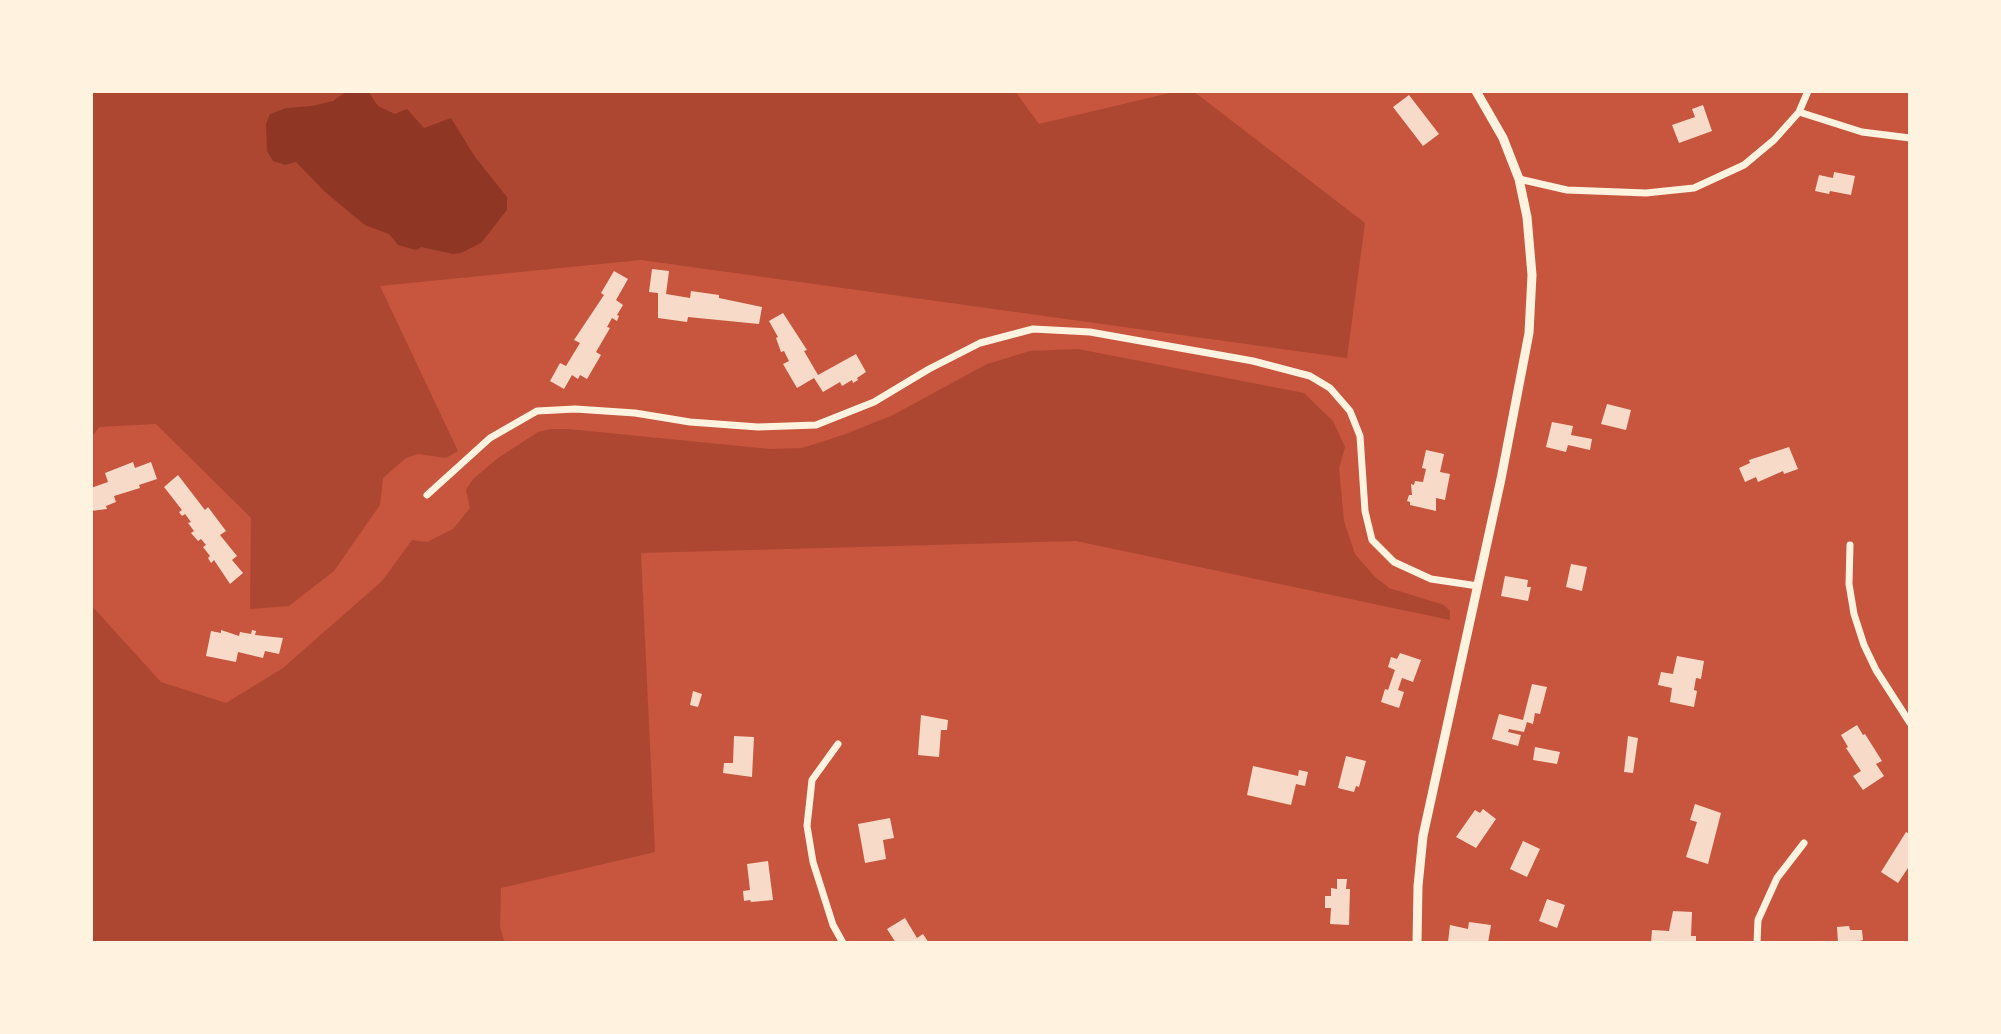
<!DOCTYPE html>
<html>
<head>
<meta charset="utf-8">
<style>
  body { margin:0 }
  #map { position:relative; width:2001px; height:1034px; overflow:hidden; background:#c8553d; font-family:"Times New Roman",serif }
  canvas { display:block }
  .frame { position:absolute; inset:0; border:93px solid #fff3e0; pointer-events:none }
</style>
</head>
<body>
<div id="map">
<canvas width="2001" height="1034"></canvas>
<div class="frame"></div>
</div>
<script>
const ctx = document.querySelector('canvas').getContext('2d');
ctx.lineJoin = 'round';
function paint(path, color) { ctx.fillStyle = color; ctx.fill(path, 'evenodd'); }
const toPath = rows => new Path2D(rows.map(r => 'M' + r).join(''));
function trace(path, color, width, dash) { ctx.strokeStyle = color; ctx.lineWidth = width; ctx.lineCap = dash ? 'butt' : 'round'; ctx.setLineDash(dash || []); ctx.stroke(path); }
paint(toPath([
  [91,91,1015,91,1039,124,1178,91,1193,91,1365,223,1347,358,641,260,380,286,458,451,446,458,418,454,406,458,383,478,380,505,334,571,289,606,250,609,251,518,156,424,99,427,91,438],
  [1078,349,1304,393,1333,421,1345,447,1339,468,1344,521,1355,554,1374,576,1389,588,1444,605,1450,611,1450,620,1076,541,641,553,655,852,501,888,500,927,505,943,91,943,91,605,161,682,226,703,283,668,382,581,412,540,427,542,453,529,470,508,466,490,473,479,498,458,538,432,550,429,568,429,770,449,802,448,843,435,893,415,987,364,1030,351]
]), '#ae4732');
paint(toPath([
  [347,91,368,91,378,106,395,114,407,109,424,128,451,118,475,157,507,197,507,210,481,243,461,253,453,254,421,247,417,250,412,249,398,245,389,234,365,225,355,217,324,191,296,162,285,165,273,161,267,151,266,124,270,114,286,108,312,106,333,101]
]), '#8f3625');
paint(toPath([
  [1409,95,1439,134,1423,146,1393,107],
  [1703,105,1712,131,1679,143,1672,125,1695,117,1692,109],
  [1834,172,1855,176,1851,195,1830,191,1829,194,1815,191,1819,175,1833,178],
  [652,269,669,271,666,294,690,298,691,291,719,295,719,298,762,307,759,324,688,317,687,322,658,318,658,293,649,292],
  [614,271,628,279,616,300,623,305,617,315,619,316,617,321,612,318,607,327,610,328,596,352,601,355,587,379,580,375,578,379,572,375,564,389,550,381,560,363,566,366,580,343,574,340,604,295,601,293],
  [783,313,807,350,804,351,818,375,856,354,866,372,857,378,858,380,853,383,852,380,842,386,840,382,823,392,814,378,797,388,783,364,789,361,784,351,781,352,776,338,778,337,769,321],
  [1607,404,1631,410,1626,430,1601,424],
  [1552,422,1573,426,1571,435,1592,439,1590,450,1568,445,1566,452,1546,447],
  [1789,447,1798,469,1784,474,1783,471,1758,482,1756,477,1745,482,1739,468,1750,463,1749,460],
  [1426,450,1444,454,1440,472,1450,474,1445,500,1436,498,1436,511,1410,505,1410,502,1407,501,1409,495,1412,495,1411,484,1414,485,1415,481,1423,482,1426,469,1422,468],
  [133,462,135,468,151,462,157,479,139,485,140,488,114,496,116,502,106,506,107,509,91,511,91,488,108,482,105,473],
  [178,475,205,510,208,507,226,531,220,535,237,556,232,560,243,573,230,584,214,560,211,563,208,558,210,556,203,547,206,545,201,539,198,541,191,533,194,531,188,523,191,522,185,514,182,516,179,512,182,510,164,487],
  [1571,564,1587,567,1582,591,1566,587],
  [1505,576,1528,580,1527,587,1531,587,1528,601,1501,596],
  [221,630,239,636,240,632,251,634,252,630,256,631,255,635,283,638,279,654,265,651,263,658,238,652,236,662,206,656,211,631,221,633],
  [1400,653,1421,660,1413,682,1402,678,1398,690,1404,692,1399,708,1381,702,1385,689,1388,690,1395,670,1388,667,1391,657,1397,659],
  [1677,656,1704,661,1701,679,1696,678,1694,690,1697,691,1694,707,1670,702,1672,688,1658,685,1661,672,1673,674],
  [1532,684,1547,687,1540,714,1535,713,1533,724,1527,722,1524,732,1509,729,1508,732,1521,735,1518,746,1492,739,1499,714,1523,720],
  [693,691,702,694,698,707,690,705],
  [921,715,948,720,947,730,941,730,939,757,918,755],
  [1857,725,1863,735,1865,734,1882,761,1876,764,1884,776,1863,790,1853,776,1861,771,1846,748,1848,747,1841,735],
  [734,736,754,737,752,777,723,773,724,763,733,763],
  [1628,736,1638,738,1633,773,1624,772],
  [1535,747,1560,752,1557,764,1533,760],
  [1346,756,1366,761,1359,787,1356,786,1354,792,1338,788],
  [1253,766,1298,776,1299,770,1308,772,1305,786,1296,784,1291,805,1247,795],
  [1695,804,1721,813,1708,864,1686,857,1697,822,1690,820],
  [1483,809,1496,819,1476,848,1456,837,1475,810,1480,813],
  [890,818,894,838,883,840,886,859,865,863,858,824],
  [1906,832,1910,834,1910,865,1898,883,1881,872],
  [1523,841,1540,849,1527,877,1510,869],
  [768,861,773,900,751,902,750,900,744,901,743,891,750,890,747,864],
  [1337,879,1347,879,1346,889,1350,889,1349,925,1330,924,1331,908,1325,908,1325,896,1331,896,1331,888,1337,889],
  [1547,899,1565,905,1557,928,1539,921],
  [1673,911,1692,912,1691,936,1696,936,1696,943,1651,943,1652,930,1669,931],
  [905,918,917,938,923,934,929,943,896,943,887,929],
  [1469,922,1491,925,1488,943,1448,942,1450,925,1468,929],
  [1849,926,1850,930,1862,930,1863,940,1859,941,1859,943,1838,943,1837,927]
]), '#f7dbc8');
trace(toPath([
  [1799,112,1862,132,1910,138],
  [1519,179,1567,190,1646,193,1694,188,1744,165,1774,140,1799,112,1808,91],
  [427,495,490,438,537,411,575,409,635,413,690,422,758,427,816,425,874,402,929,369,980,343,1033,329,1090,332,1253,361,1310,376,1330,388,1350,411,1360,436,1365,511,1372,540,1394,562,1431,579,1478,586],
  [1850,545,1849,584,1854,614,1864,645,1876,670,1910,723],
  [838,744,812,780,807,826,813,862,833,925,843,943],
  [1757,943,1758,920,1777,878,1804,843]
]), '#fff3e0', 7);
trace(toPath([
  [1417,943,1418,886,1423,836,1501,479,1529,333,1532,275,1527,217,1519,179,1503,138,1476,91]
]), '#fff3e0', 9);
</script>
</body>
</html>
